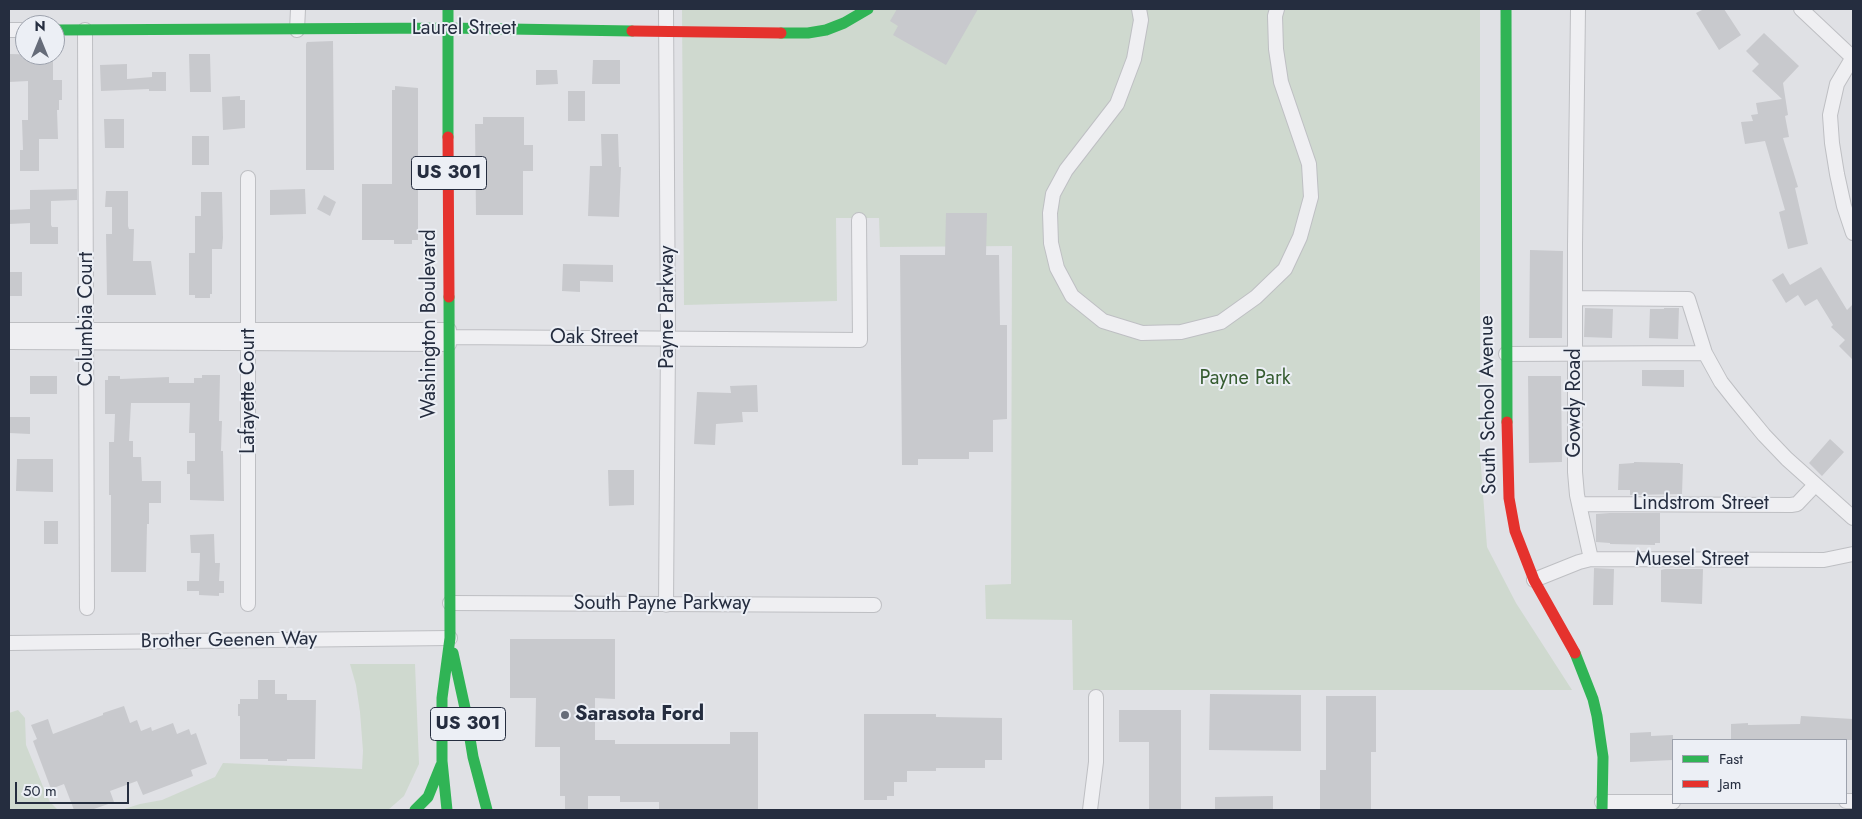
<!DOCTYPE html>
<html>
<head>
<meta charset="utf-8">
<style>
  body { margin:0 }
  #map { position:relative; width:1862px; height:819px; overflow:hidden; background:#e0e1e5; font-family:Jost,sans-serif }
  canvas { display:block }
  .frame { position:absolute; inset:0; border:10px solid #252d3f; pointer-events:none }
  .legend { position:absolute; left:1672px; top:739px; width:175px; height:65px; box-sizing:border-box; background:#eceff5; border:1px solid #9ca1ac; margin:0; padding:6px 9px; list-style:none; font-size:15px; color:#252d3f }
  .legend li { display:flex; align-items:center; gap:10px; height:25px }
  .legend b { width:25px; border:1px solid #9ca1ac }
  .north { position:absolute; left:15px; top:15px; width:50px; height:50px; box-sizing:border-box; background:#eceff5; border:1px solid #9ca1ac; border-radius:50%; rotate:0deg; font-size:14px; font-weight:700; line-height:20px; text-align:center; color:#252d3f }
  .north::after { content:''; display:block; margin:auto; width:18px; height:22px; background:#666c79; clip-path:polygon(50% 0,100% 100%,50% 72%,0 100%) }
  .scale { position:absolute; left:15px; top:782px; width:114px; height:22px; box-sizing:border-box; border:2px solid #252d3f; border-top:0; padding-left:6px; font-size:15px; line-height:18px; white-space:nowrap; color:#252d3f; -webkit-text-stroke:4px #eceff5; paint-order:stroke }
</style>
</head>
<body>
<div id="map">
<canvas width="1862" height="819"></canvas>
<div class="frame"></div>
<ul class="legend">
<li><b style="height:6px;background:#30b455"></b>Fast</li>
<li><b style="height:6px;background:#e5322d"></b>Jam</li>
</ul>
<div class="north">N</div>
<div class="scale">50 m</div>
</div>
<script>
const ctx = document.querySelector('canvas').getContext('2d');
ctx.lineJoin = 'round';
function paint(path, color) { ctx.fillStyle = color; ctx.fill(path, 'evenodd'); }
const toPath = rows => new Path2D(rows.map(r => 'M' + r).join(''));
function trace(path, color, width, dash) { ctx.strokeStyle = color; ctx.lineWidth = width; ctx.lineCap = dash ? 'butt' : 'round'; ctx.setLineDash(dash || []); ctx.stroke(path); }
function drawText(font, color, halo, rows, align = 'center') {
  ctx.font = font + ' Jost,sans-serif'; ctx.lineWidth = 4; ctx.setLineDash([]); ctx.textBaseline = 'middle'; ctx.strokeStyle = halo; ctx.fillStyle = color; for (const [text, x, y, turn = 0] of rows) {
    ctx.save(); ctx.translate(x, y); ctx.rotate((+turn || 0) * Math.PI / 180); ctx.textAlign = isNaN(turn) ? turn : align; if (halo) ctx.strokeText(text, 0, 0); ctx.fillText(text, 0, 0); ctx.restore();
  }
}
paint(toPath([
  [682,9,1480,9,1480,454,1487,547,1516,603,1572,690,1073,690,1072,620,986,619,985,585,1011,584,1012,246,880,247,879,218,836,218,837,301,684,305],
  [350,664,415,664,419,764,404,796,388,810,121,810,140,804,162,800,215,777,223,763,362,769,363,751,360,712,356,685],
  [18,710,25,718,26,745,44,789,50,802,58,810,9,810,9,713]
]), '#cfd9cf');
paint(toPath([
  [897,9,978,9,946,65,893,35,898,26,890,21],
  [1704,9,1724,9,1741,35,1719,50,1696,13],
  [1764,33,1799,66,1783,83,1788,115,1785,116,1789,137,1783,138,1798,187,1795,188,1808,244,1788,249,1779,212,1785,210,1765,141,1745,144,1741,122,1753,121,1751,115,1758,114,1756,103,1782,99,1752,71,1759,64,1746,51],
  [333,41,334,170,306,170,306,44,307,42],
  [9,54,53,55,53,80,62,80,62,100,59,100,59,110,57,110,58,139,39,139,39,171,20,171,20,150,23,150,22,120,28,120,28,81,9,82],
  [189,54,210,54,211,92,190,92],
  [593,60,620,60,620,84,592,84],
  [127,64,127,79,152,77,152,72,166,72,166,91,149,91,149,89,101,91,100,65],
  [536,70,557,70,558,84,536,85],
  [395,86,418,88,418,240,412,240,412,244,394,244,394,240,362,240,362,184,392,184,392,90,395,90],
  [568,91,585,91,585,121,568,121],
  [240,96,240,100,245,100,245,128,223,130,222,97],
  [483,117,524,117,524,145,533,145,533,171,523,171,523,215,476,215,475,124,483,124],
  [104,119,124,119,124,148,105,148],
  [601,134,618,134,619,167,621,167,619,217,588,216,590,166,602,166],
  [192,136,209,136,209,165,192,165],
  [77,189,77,200,51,201,51,225,52,227,58,227,58,244,30,244,30,223,9,224,9,210,30,209,30,190],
  [305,189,306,214,270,215,270,190],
  [106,191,128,191,128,226,129,229,134,229,133,261,151,261,156,295,107,295,106,234,112,234,112,207,105,207],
  [201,192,222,192,223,238,222,249,212,249,212,294,210,294,210,298,195,298,195,295,189,295,189,253,195,253,195,216,201,216],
  [324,195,336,202,330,216,317,209],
  [946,213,987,213,986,255,999,255,1000,325,1007,325,1007,419,993,420,993,452,969,452,969,459,918,459,918,465,902,465,900,255,945,255],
  [1530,250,1563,251,1562,338,1529,338],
  [563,264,613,265,613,282,580,281,580,292,562,291],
  [1821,267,1847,310,1853,304,1853,360,1839,346,1845,340,1831,327,1833,325,1817,299,1805,306,1798,295,1786,303,1772,280,1783,273,1790,285],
  [9,272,22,272,22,296,9,296],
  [1585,308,1613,309,1612,338,1584,337],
  [1664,308,1679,308,1678,339,1649,338,1650,309,1664,309],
  [1642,370,1684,370,1684,387,1642,386],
  [202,375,220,375,219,421,222,421,221,451,223,451,224,501,190,500,190,474,187,474,187,461,195,461,195,433,189,433,190,403,131,403,129,441,133,441,133,457,141,457,142,481,161,481,161,503,149,503,149,524,147,524,146,572,111,572,111,495,109,495,109,442,114,442,115,414,105,414,105,380,108,380,108,376,120,376,120,379,169,377,169,383,194,383,194,378,202,378],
  [30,376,57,376,57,394,30,394],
  [1528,376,1561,376,1562,462,1529,463],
  [757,385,758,412,742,412,743,422,716,424,715,445,694,444,697,392,731,393,730,386],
  [9,417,30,417,30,434,9,433],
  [1830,439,1844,452,1822,476,1809,463],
  [17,459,53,459,53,492,16,491],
  [1634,462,1680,463,1680,464,1683,464,1682,494,1630,495,1630,490,1618,490,1619,464,1634,463],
  [608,470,634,470,634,505,609,506],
  [1610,513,1660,513,1660,543,1655,543,1655,545,1610,544,1610,543,1596,542,1596,514],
  [44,521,58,521,58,544,44,544],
  [214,534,215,563,220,563,219,581,224,581,224,593,219,593,219,596,199,595,199,591,187,591,187,581,199,581,200,553,191,553,190,535],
  [1594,568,1614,569,1613,605,1593,605],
  [1665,569,1703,569,1702,604,1661,602,1661,570],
  [510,639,615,639,615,699,595,698,595,740,615,740,615,744,730,744,730,732,758,732,758,810,659,810,659,802,620,802,620,796,588,796,588,810,565,810,565,796,560,796,560,747,535,747,536,698,510,698],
  [258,680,275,680,275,694,287,694,287,700,316,700,315,759,287,759,287,761,268,761,268,759,240,759,240,716,238,716,238,704,240,704,240,699,258,699],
  [1210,694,1301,695,1301,751,1209,750],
  [1326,696,1376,696,1376,752,1371,752,1371,810,1320,810,1320,770,1326,770],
  [124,706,130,723,137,720,141,731,151,727,152,731,173,723,177,734,189,729,191,735,196,733,207,764,191,770,193,776,143,795,137,781,110,791,114,802,91,810,74,810,64,784,51,789,33,741,37,739,31,725,48,719,53,734,103,715,103,713],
  [1119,710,1181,710,1181,810,1149,810,1149,742,1119,742],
  [864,714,936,714,936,717,1002,718,1002,760,985,760,985,768,936,768,936,771,907,771,907,782,894,782,894,796,887,796,887,800,864,800],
  [1801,716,1853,719,1853,740,1731,740,1731,724,1748,723,1748,725,1800,724],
  [1651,732,1651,736,1673,735,1673,760,1630,762,1630,733],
  [1273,796,1273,810,1215,810,1215,797]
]), '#c8c9cd');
const street = toPath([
  [1139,9,1141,20,1134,59,1117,104,1066,170,1053,194,1050,213,1051,243,1057,268,1072,296,1103,321,1142,333,1181,332,1221,322,1256,297,1285,269,1300,237,1311,197,1309,164,1281,82,1276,49,1275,16,1277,9],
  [1578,9,1575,245,1575,472,1577,495,1591,559],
  [1801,9,1852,57],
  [9,30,25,30],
  [85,30,87,608],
  [297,30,298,9],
  [1853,57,1837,84,1830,115,1832,143,1837,174,1844,206,1853,233],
  [248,178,248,604],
  [1575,298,1688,299,1705,353,1721,382,1736,401,1764,435,1787,459,1853,518],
  [9,330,449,330],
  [449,337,860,340,859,220],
  [9,342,449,344],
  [1506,354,1705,353],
  [1579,504,1791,505,1797,504,1815,485],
  [1534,580,1579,562,1591,559,1824,560,1853,554],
  [450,603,874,605],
  [666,605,668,339,666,9],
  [9,643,450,638],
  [1846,801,1853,801],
  [1602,802,1673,802],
  [1090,810,1096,762,1096,697]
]);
trace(street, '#bebfc3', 16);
trace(street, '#efeff2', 14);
trace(toPath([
  [448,9,448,137],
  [1506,9,1507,422],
  [55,30,448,28,632,31],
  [781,33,808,33,826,30,844,23,868,9],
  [453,653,465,708,473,757,487,810],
  [1575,653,1593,699,1597,716,1603,757,1602,810],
  [415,810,428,797,441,765],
  [447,810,442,761,442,698,450,638,449,297]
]), '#30b455', 11);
trace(toPath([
  [632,31,781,33],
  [448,137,449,297],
  [1507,422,1509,498,1515,531,1534,580,1575,653]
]), '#e5322d', 11);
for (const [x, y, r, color] of [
  [565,715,5,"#666c79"]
]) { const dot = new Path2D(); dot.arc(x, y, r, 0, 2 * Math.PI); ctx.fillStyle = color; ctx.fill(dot); trace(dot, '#eceff5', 2); }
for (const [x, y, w] of [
  [449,173,75],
  [468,724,75]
]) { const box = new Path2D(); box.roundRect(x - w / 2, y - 16.5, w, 33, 4); ctx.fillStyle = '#eceff5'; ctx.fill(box); trace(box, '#252d3f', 1); }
drawText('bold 19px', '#252d3f', null, [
  ["US 301",449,173],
  ["US 301",468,724]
]);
drawText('20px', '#252d3f', '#eceff5', [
  ["Laurel Street",464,29],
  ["Payne Parkway",668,307,-90],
  ["Columbia Court",87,319,-90],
  ["Washington Boulevard",430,324,-90],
  ["Oak Street",594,338],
  ["Lafayette Court",249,391,-90],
  ["Gowdy Road",1575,403,-90],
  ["South School Avenue",1489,405,-91],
  ["Lindstrom Street",1701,504],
  ["Muesel Street",1692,560],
  ["South Payne Parkway",662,604],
  ["Brother Geenen Way",229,641,-1]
]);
drawText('20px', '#365c31', '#eceff5', [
  ["Payne Park",1245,379]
]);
drawText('bold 20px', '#252d3f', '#eceff5', [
  ["Sarasota Ford",575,715]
], 'left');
</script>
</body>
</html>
